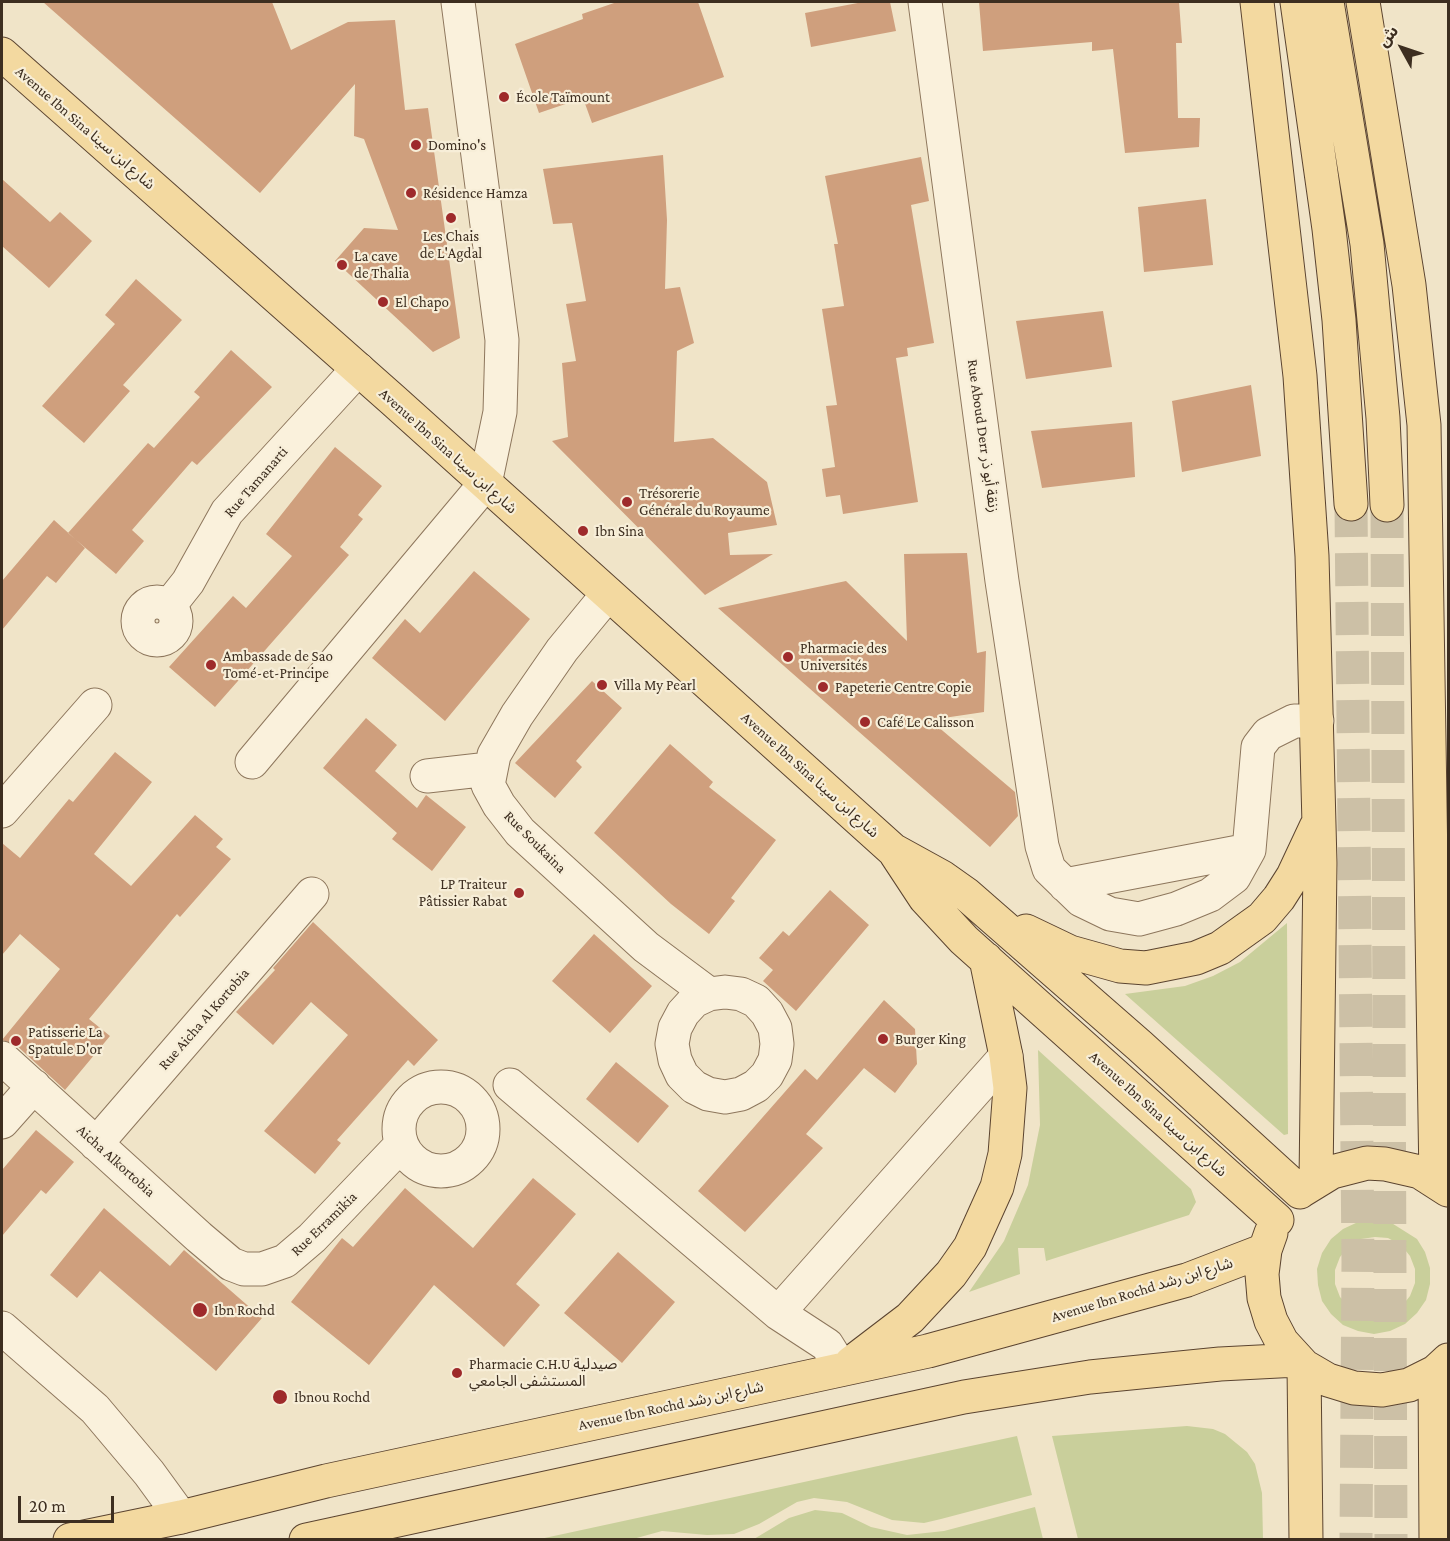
<!DOCTYPE html>
<html>
<head>
<meta charset="utf-8">
<style>
  body { margin:0 }
  #map { position:relative; width:1450px; height:1541px; overflow:hidden; background:#f0e4c8; font-family:"Crimson Pro","Noto Sans Arabic",serif }
  canvas { display:block }
  .frame { position:absolute; inset:0; border:3px solid #3d2e20; pointer-events:none }
  .north { position:absolute; left:1372px; top:18px; width:60px; height:60px; -webkit-text-stroke:4px #f7eed8; paint-order:stroke; rotate:310deg; font-size:16px; font-weight:700; line-height:24px; text-align:center; color:#3d2e20 }
  .north::after { content:''; display:block; margin:auto; width:21px; height:27px; background:#3d2e20; clip-path:polygon(50% 0,100% 100%,50% 72%,0 100%) }
  .scale { position:absolute; left:18px; top:1496px; width:96px; height:27px; box-sizing:border-box; border:3px solid #3d2e20; border-top:0; padding-left:8px; font-size:18px; line-height:21px; white-space:nowrap; color:#3d2e20; -webkit-text-stroke:4px #f7eed8; paint-order:stroke }
</style>
</head>
<body>
<div id="map">
<canvas width="1450" height="1541"></canvas>
<div class="frame"></div>
<div class="north">ش</div>
<div class="scale">20 m</div>
</div>
<script>
const ctx = document.querySelector('canvas').getContext('2d');
ctx.lineJoin = 'round';
function paint(path, color) { ctx.fillStyle = color; ctx.fill(path, 'evenodd'); }
const toPath = rows => new Path2D(rows.map(r => 'M' + r).join(''));
function trace(path, color, width, dash) { ctx.strokeStyle = color; ctx.lineWidth = width; ctx.lineCap = dash ? 'butt' : 'round'; ctx.setLineDash(dash || []); ctx.stroke(path); }
function drawText(font, color, halo, rows, align = 'center') {
  ctx.font = font + ' "Crimson Pro","Noto Sans Arabic",serif'; ctx.lineWidth = 4.5; ctx.setLineDash([]); ctx.textBaseline = 'middle'; ctx.strokeStyle = halo; ctx.fillStyle = color; for (const [text, x, y, turn = 0] of rows) {
    ctx.save(); ctx.translate(x, y); ctx.rotate((+turn || 0) * Math.PI / 180); ctx.textAlign = isNaN(turn) ? turn : align; if (halo) ctx.strokeText(text, 0, 0); ctx.fillText(text, 0, 0); ctx.restore();
  }
}
paint(toPath([
  [1287,923,1288,1134,1284,1135,1125,994,1185,986,1213,976,1240,962],
  [1038,1050,1191,1189,1196,1202,1189,1215,1046,1261,1044,1248,1018,1248,1020,1274,969,1292,1004,1241,1028,1185,1040,1125],
  [1374,1220,1390,1222,1417,1239,1425,1252,1430,1268,1430,1284,1426,1300,1417,1313,1405,1324,1390,1331,1374,1334,1358,1331,1343,1325,1331,1314,1322,1301,1318,1285,1317,1269,1322,1253,1331,1239,1343,1229,1358,1222],
  [1375,1237,1388,1238,1401,1245,1410,1256,1415,1269,1415,1283,1410,1296,1401,1307,1389,1315,1376,1317,1362,1315,1350,1308,1340,1297,1335,1284,1335,1270,1340,1257,1349,1246,1361,1239],
  [1187,1426,1213,1429,1225,1434,1247,1452,1255,1464,1262,1493,1263,1539,1078,1539,1052,1436],
  [1017,1436,1032,1495,941,1519,924,1523,892,1520,847,1502,814,1498,797,1502,759,1524,734,1534,707,1535,662,1531,633,1539,540,1539],
  [1035,1507,1043,1539,754,1539,789,1518,815,1510,842,1513,871,1527,907,1535,944,1531]
]), '#c9cf9b');
paint(toPath([
  [43,2,272,2,291,50,348,22,395,20,405,110,428,108,460,338,433,352,335,261,364,228,398,230,364,139,354,136,355,84,260,193],
  [617,2,698,2,724,77,592,123,583,98,539,113,515,44,583,19,582,14],
  [863,2,890,2,896,31,811,47,805,13],
  [979,2,1179,2,1182,43,1176,43,1178,118,1200,118,1199,147,1125,153,1113,49,1092,51,1092,42,983,51],
  [663,155,667,220,665,289,680,287,694,343,677,351,674,442,713,438,767,482,777,525,728,533,730,555,773,554,705,595,552,441,568,437,562,363,576,361,566,304,586,301,572,223,553,224,543,169],
  [921,157,929,201,911,205,934,343,907,348,908,356,896,358,918,502,843,514,840,495,826,497,822,469,835,467,826,406,837,405,822,309,844,306,834,244,838,244,825,176],
  [2,179,50,222,60,212,92,241,49,288,2,246],
  [1206,199,1213,265,1144,272,1138,207],
  [136,279,182,320,123,385,130,391,84,443,42,406,115,324,105,315],
  [1103,311,1112,367,1026,379,1016,321],
  [231,350,272,387,197,465,192,461,132,530,144,541,116,574,68,533,148,443,154,448,200,397,194,392],
  [1251,385,1261,456,1182,472,1172,401],
  [1132,422,1135,477,1042,488,1031,431],
  [335,447,382,486,358,515,363,519,340,547,349,555,215,707,169,667,233,596,246,608,292,556,266,534],
  [54,520,85,548,56,583,47,576,2,630,2,581],
  [967,553,977,653,986,651,984,712,930,720,1015,792,1018,816,990,847,718,608,846,581,907,641,904,554],
  [474,571,530,619,445,721,372,658,405,619,420,633],
  [592,681,622,708,576,761,582,767,555,798,515,763],
  [366,718,397,745,375,771,417,808,426,795,466,827,432,871,392,839,397,833,323,768],
  [670,744,713,782,709,787,776,840,731,898,735,901,709,934,671,904,594,833],
  [115,752,152,782,94,854,131,886,195,815,223,839,216,847,231,859,180,917,177,914,89,1019,110,1036,65,1090,15,1044,2,1040,60,969,20,934,2,955,2,843,20,858,69,799,73,802],
  [830,890,869,925,796,1011,763,981,773,970,759,958,783,931,789,936],
  [313,922,438,1040,414,1066,408,1060,337,1140,341,1143,315,1174,264,1131,348,1035,311,1002,273,1045,236,1012,275,970,273,968],
  [594,934,652,986,610,1033,552,981],
  [884,1000,915,1029,917,1064,895,1093,864,1068,806,1134,823,1148,745,1232,698,1191,805,1069,817,1080],
  [616,1062,669,1106,638,1143,586,1099],
  [36,1130,74,1162,46,1194,41,1190,2,1236,2,1170],
  [533,1178,576,1214,516,1284,540,1305,504,1347,434,1285,369,1365,291,1302,342,1238,353,1247,405,1188,473,1248],
  [104,1208,170,1266,184,1250,262,1318,216,1371,100,1271,77,1298,50,1275],
  [618,1252,675,1302,622,1363,564,1313]
]), '#cf9f7d');
trace(toPath([
  [1351,504,1358,1262,1356,1540],
  [1387,505,1391,1540]
]), '#ccc0a6', 33, [33, 16]);
const minor = toPath([
  [925,2,1002,581,1042,846,1049,869,1081,900,1110,914,1139,919,1176,909,1210,895,1234,877,1249,850,1258,747,1268,734,1294,721,1317,721],
  [608,594,562,650,517,715,494,755,488,785,499,805,520,832,646,947,709,994,694,1001,683,1013,675,1028,672,1044,675,1060,682,1075,694,1087,708,1094,725,1097,741,1094,756,1086,767,1075,775,1060,777,1044,775,1028,767,1013,756,1001,741,994,725,992,709,994],
  '138 621a19 19 0 1 1 38 0a19 19 0 1 1-38 0Z',
  [169,606,188,582,227,512,358,369],
  [252,762,485,484,500,412,502,340,458,2],
  [427,776,489,769],
  [2,811,95,705],
  [1065,885,1249,850],
  [2,1058,199,1237,231,1264,244,1269,262,1269,285,1261,312,1238,401,1145],
  [510,1085,778,1313,827,1345,842,1369],
  '399 1129a42 42 0 1 1 84 0a42 42 0 1 1-84 0Z',
  [2,1122,34,1086],
  [96,1144,312,894],
  [778,1313,1006,1056],
  [2,1328,95,1409,149,1473,181,1517]
]);
const major = toPath([
  [1257,2,1300,376,1312,556,1320,863,1316,1181],
  [1297,2,1329,229,1339,320,1351,504],
  [1327,2,1367,244,1383,418,1387,505],
  [1363,2,1409,285,1424,425,1436,1181],
  [2,54,393,400,893,850,942,877,966,894,1140,1046,1300,1192],
  [896,854,925,898,964,940,1277,1220],
  [1026,931,1070,952,1120,966,1146,968,1196,958,1220,948,1262,918,1279,898,1293,876,1316,827],
  [1301,1191,1332,1172,1367,1163,1385,1164,1420,1172,1448,1190],
  [1271,1233,1265,1250,1262,1274,1264,1298,1271,1321,1282,1342,1304,1366,1328,1380,1354,1388,1382,1390,1409,1385,1435,1372,1448,1360],
  [851,1363,910,1318,951,1274,970,1247,997,1187,1005,1154,1010,1088,1006,1056,986,959],
  [1304,1366,1306,1540],
  [1435,1372,1436,1540],
  [70,1540,181,1517,326,1481,928,1351,1187,1280,1265,1250],
  [306,1540,964,1397,1090,1377,1220,1364,1298,1360]
]);
trace(minor, '#8d765c', 35);
trace(major, '#5b4430', 35);
trace(minor, '#faf1dc', 33);
trace(major, '#f3d9a0', 33);
for (const [x, y, r, color] of [
  [504,97,6,"#9e2a2b"],
  [416,145,6,"#9e2a2b"],
  [411,193,6,"#9e2a2b"],
  [451,218,6,"#9e2a2b"],
  [342,265,6,"#9e2a2b"],
  [383,302,6,"#9e2a2b"],
  [627,502,6,"#9e2a2b"],
  [583,531,6,"#9e2a2b"],
  [788,657,6,"#9e2a2b"],
  [211,665,6,"#9e2a2b"],
  [602,685,6,"#9e2a2b"],
  [823,687,6,"#9e2a2b"],
  [865,722,6,"#9e2a2b"],
  [519,893,6,"#9e2a2b"],
  [883,1039,6,"#9e2a2b"],
  [16,1041,6,"#9e2a2b"],
  [200,1310,8,"#9e2a2b"],
  [457,1373,6,"#9e2a2b"],
  [280,1397,8,"#9e2a2b"]
]) { const dot = new Path2D(); dot.arc(x, y, r, 0, 2 * Math.PI); ctx.fillStyle = color; ctx.fill(dot); trace(dot, '#f7eed8', 2); }
drawText('15px', '#3d2e20', '#f7eed8', [
  ["École Taïmount",516,97],
  ["Domino's",428,145],
  ["Résidence Hamza",423,193],
  ["Les Chais",451,236,"center"],
  ["de L'Agdal",451,253,"center"],
  ["La cave",354,256],
  ["de Thalia",354,273],
  ["El Chapo",395,302],
  ["Trésorerie",639,493],
  ["Générale du Royaume",639,510],
  ["Ibn Sina",595,531],
  ["Pharmacie des",800,648],
  ["Universités",800,665],
  ["Ambassade de Sao",223,656],
  ["Tomé-et-Principe",223,673],
  ["Villa My Pearl",614,685],
  ["Papeterie Centre Copie",835,687],
  ["Café Le Calisson",877,722],
  ["LP Traiteur",507,884,"right"],
  ["Pâtissier Rabat",507,901,"right"],
  ["Patisserie La",28,1032],
  ["Spatule D'or",28,1049],
  ["Burger King",895,1039],
  ["Ibn Rochd",214,1310],
  ["Pharmacie C.H.U صيدلية",469,1364],
  ["المستشفى الجامعي",469,1381],
  ["Ibnou Rochd",294,1397]
], 'left');
drawText('15px', '#3d2e20', '#f7eed8', [
  ["Avenue Ibn Sina شارع ابن سينا",85,128,41],
  ["Rue Aboud Derr زنقة أبو ذر",983,436,82],
  ["Avenue Ibn Sina شارع ابن سينا",448,451,42],
  ["Rue Tamanarti",256,482,-49],
  ["Avenue Ibn Sina شارع ابن سينا",810,775,42],
  ["Rue Soukaina",535,842,45],
  ["Rue Aicha Al Kortobia",204,1019,-49],
  ["Avenue Ibn Sina شارع ابن سينا",1158,1114,42],
  ["Aicha Alkortobia",116,1161,42],
  ["Rue Erramikia",324,1224,-44],
  ["Avenue Ibn Rochd شارع ابن رشد",1142,1290,-17],
  ["Avenue Ibn Rochd شارع ابن رشد",671,1406,-12]
]);
</script>
</body>
</html>
